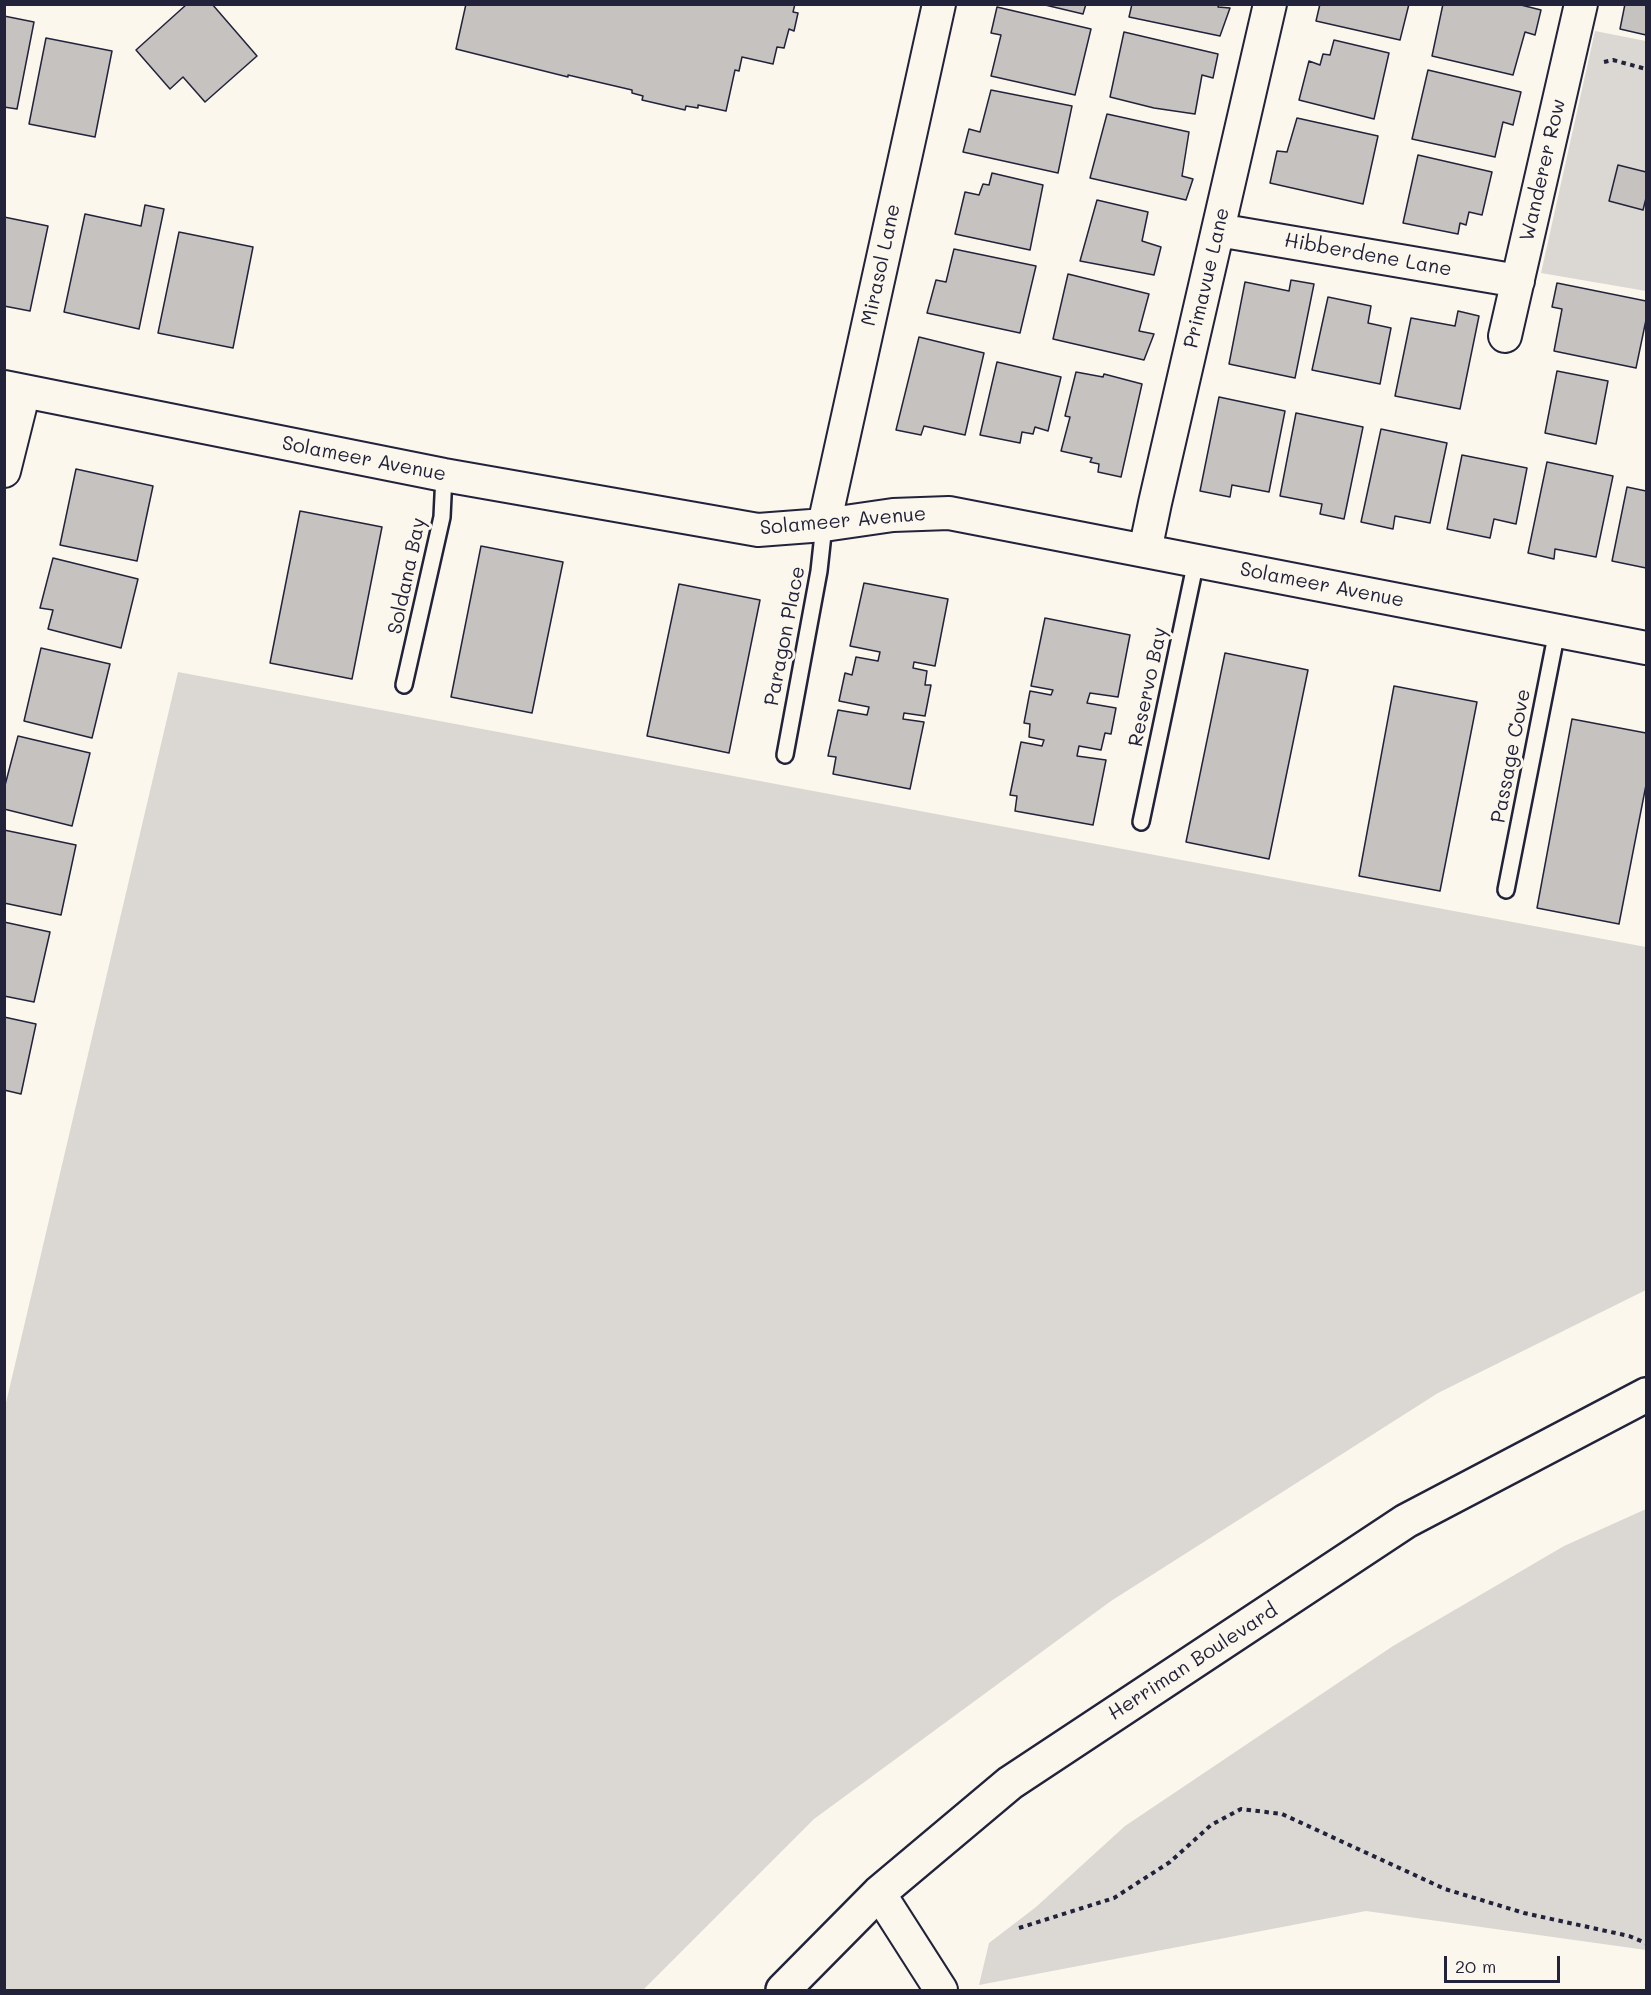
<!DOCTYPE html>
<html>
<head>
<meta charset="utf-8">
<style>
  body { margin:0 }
  #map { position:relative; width:1651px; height:1995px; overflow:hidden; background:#fbf7ec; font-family:Mali,sans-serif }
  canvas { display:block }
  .frame { position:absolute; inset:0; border:6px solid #22223b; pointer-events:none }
  .scale { position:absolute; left:1444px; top:1956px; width:116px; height:27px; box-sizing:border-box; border:3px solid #22223b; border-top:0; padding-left:8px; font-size:18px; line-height:21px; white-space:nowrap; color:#22223b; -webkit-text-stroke:4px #fbf7ec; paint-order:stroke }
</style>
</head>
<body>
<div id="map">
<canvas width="1651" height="1995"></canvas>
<div class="frame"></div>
<div class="scale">20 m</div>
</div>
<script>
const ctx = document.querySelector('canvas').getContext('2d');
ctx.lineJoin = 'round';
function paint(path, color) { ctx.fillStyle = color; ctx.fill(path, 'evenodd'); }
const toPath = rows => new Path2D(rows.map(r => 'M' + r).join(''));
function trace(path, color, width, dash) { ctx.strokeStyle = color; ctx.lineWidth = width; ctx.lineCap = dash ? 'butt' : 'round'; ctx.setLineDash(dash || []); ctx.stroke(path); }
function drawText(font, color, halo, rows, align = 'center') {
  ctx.font = font + ' Mali,sans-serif'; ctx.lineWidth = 6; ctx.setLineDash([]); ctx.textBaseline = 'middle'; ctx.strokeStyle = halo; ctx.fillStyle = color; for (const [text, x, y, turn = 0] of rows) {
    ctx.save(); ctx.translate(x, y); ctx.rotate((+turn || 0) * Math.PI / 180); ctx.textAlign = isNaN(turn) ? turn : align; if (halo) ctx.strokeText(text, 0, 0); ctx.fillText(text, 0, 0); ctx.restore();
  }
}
paint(toPath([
  [1595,31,1646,41,1646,291,1541,273],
  [178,672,1646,947,1646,1290,1438,1393,1111,1601,814,1819,643,1990,5,1990,5,1407],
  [1646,1509,1646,1950,1366,1911,979,1985,989,1943,1036,1907,1125,1826,1393,1646,1564,1546]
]), '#dbd8d3');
const building = toPath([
  [187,4,212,4,257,56,205,102,183,77,170,89,136,50,187,4],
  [466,4,795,4,793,12,798,13,794,31,789,29,784,48,777,47,773,64,742,57,739,71,735,70,726,111,698,105,698,108,686,106,685,110,642,100,643,96,632,93,632,90,568,75,568,77,456,49,466,4],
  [1041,4,1086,4,1083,14,1041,4],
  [1132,4,1219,4,1218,7,1230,8,1220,36,1129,17,1132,4],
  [1320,4,1409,4,1400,40,1316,21,1320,4],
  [1443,4,1517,4,1541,10,1535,35,1525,32,1513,75,1432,56,1443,4],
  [1625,4,1646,4,1646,35,1620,29,1625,4],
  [997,7,1091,29,1075,95,991,76,1001,35,991,33,997,7],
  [4,16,34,22,17,109,4,107,4,16],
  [1124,32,1218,54,1213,78,1202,75,1195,114,1154,108,1110,97,1124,32],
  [46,38,112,51,95,137,29,124,46,38],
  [1334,40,1389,53,1374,119,1299,100,1309,61,1320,65,1323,54,1330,55,1334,40],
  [1428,70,1521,92,1513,125,1503,122,1495,157,1412,139,1428,70],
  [991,90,1072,106,1058,173,963,152,969,129,980,132,991,90],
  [1107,114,1189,132,1182,176,1193,179,1186,200,1090,178,1107,114],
  [1297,118,1378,136,1363,204,1270,183,1277,151,1287,152,1297,118],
  [1418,155,1492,172,1482,215,1469,212,1466,225,1460,223,1458,234,1403,223,1418,155],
  [1618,165,1646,172,1646,198,1643,210,1609,201,1618,165],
  [992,173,1043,185,1030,250,955,234,965,192,979,195,983,184,989,185,992,173],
  [1097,200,1148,212,1142,241,1161,247,1154,275,1080,261,1097,200],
  [145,205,164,209,139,329,64,312,85,214,141,226,145,205],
  [4,217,48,226,30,311,4,306,4,217],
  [179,232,253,247,233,348,158,333,179,232],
  [954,249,1036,266,1020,333,927,313,936,280,946,282,954,249],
  [1068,274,1149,294,1139,331,1154,334,1144,360,1053,339,1068,274],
  [1291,280,1314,284,1295,378,1229,364,1245,282,1289,291,1291,280],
  [1557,283,1646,301,1646,320,1636,368,1554,351,1562,309,1552,307,1557,283],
  [1328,297,1371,306,1368,323,1391,328,1380,384,1312,370,1328,297],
  [1458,311,1479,316,1460,409,1395,396,1411,318,1455,326,1458,311],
  [919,337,984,353,965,435,924,426,921,435,896,430,919,337],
  [997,362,1061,377,1048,431,1035,427,1033,434,1022,432,1020,443,980,435,997,362],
  [1557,371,1608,381,1596,444,1545,433,1557,371],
  [1076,372,1103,377,1104,374,1142,384,1121,477,1098,472,1099,464,1090,462,1092,458,1061,451,1070,417,1065,416,1076,372],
  [1219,397,1285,411,1269,492,1232,485,1230,497,1200,491,1219,397],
  [1296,413,1363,427,1344,519,1320,514,1322,504,1280,496,1296,413],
  [1381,429,1447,443,1430,523,1395,516,1393,529,1361,522,1381,429],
  [1462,455,1527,468,1516,524,1494,519,1490,538,1447,529,1462,455],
  [1547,462,1613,476,1596,557,1555,549,1554,559,1528,553,1547,462],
  [76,469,153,486,137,561,60,545,76,469],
  [1627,487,1646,491,1646,568,1612,561,1627,487],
  [300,511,382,527,352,679,270,663,300,511],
  [481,546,563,562,532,713,451,697,481,546],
  [53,558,138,579,121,648,48,629,53,610,40,608,53,558],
  [864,583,948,599,935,666,914,662,913,668,927,671,925,685,931,685,925,716,904,713,903,719,924,722,910,789,833,774,836,757,828,756,838,710,867,715,869,707,839,701,845,673,852,675,856,657,878,661,880,652,850,646,864,583],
  [679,584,760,600,729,753,647,736,679,584],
  [1045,618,1130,635,1118,697,1090,693,1087,703,1116,708,1111,734,1105,733,1101,750,1079,746,1077,756,1106,760,1093,825,1015,811,1017,796,1010,795,1021,742,1042,746,1044,740,1029,737,1030,724,1024,723,1030,691,1051,695,1053,690,1031,686,1045,618],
  [41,648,110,664,92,738,24,721,41,648],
  [1225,653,1308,670,1269,859,1186,842,1225,653],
  [1394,686,1477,702,1440,891,1359,876,1394,686],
  [1572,719,1646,733,1646,785,1619,924,1537,908,1572,719],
  [18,736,90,753,72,826,4,809,4,789,18,736],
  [4,830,76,845,61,915,4,903,4,830],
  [4,922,50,932,34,1002,4,996,4,922],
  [4,1017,36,1024,21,1094,4,1090,4,1017]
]);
paint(building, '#c6c2c0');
trace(building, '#22223b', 1.5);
const lane = toPath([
  [404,685,442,517,444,475],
  [785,755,819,571,824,525],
  [1141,822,1196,561],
  [1506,890,1557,631]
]);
const street = toPath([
  [1218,230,1518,281],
  [1505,336,1581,4],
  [4,387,444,475,758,530,824,525,893,515,949,513,1646,648],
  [4,471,24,391],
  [824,525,939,4],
  [1145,551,1155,503,1270,4],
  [879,1893,941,1990]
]);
const secondary = toPath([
  [783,1990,879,1893,1010,1783,1406,1521,1646,1395]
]);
trace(lane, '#22223b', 20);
trace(street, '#22223b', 36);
trace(secondary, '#22223b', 38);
trace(toPath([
  [1604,62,1613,60,1646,69],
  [1019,1928,1114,1898,1170,1862,1211,1825,1241,1809,1282,1814,1445,1889,1524,1913,1629,1936,1646,1943]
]), '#22223b', 4, [4.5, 4.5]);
trace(lane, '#fbf7ec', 15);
trace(street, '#fbf7ec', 32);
trace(secondary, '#fbf7ec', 33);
drawText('20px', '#22223b', '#fbf7ec', [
  ["Wanderer Row",1543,170,-77],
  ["Hibberdene Lane",1368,255,10],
  ["Mirasol Lane",881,265,-78],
  ["Primavue Lane",1207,278,-77],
  ["Solameer Avenue",364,459,11],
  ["Solameer Avenue",843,521,-5],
  ["Soldana Bay",407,576,-78],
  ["Solameer Avenue",1322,585,11],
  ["Paragon Place",785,636,-79],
  ["Reservo Bay",1148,687,-78],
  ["Passage Cove",1511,756,-79],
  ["Herriman Boulevard",1193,1662,-33]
]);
</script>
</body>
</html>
